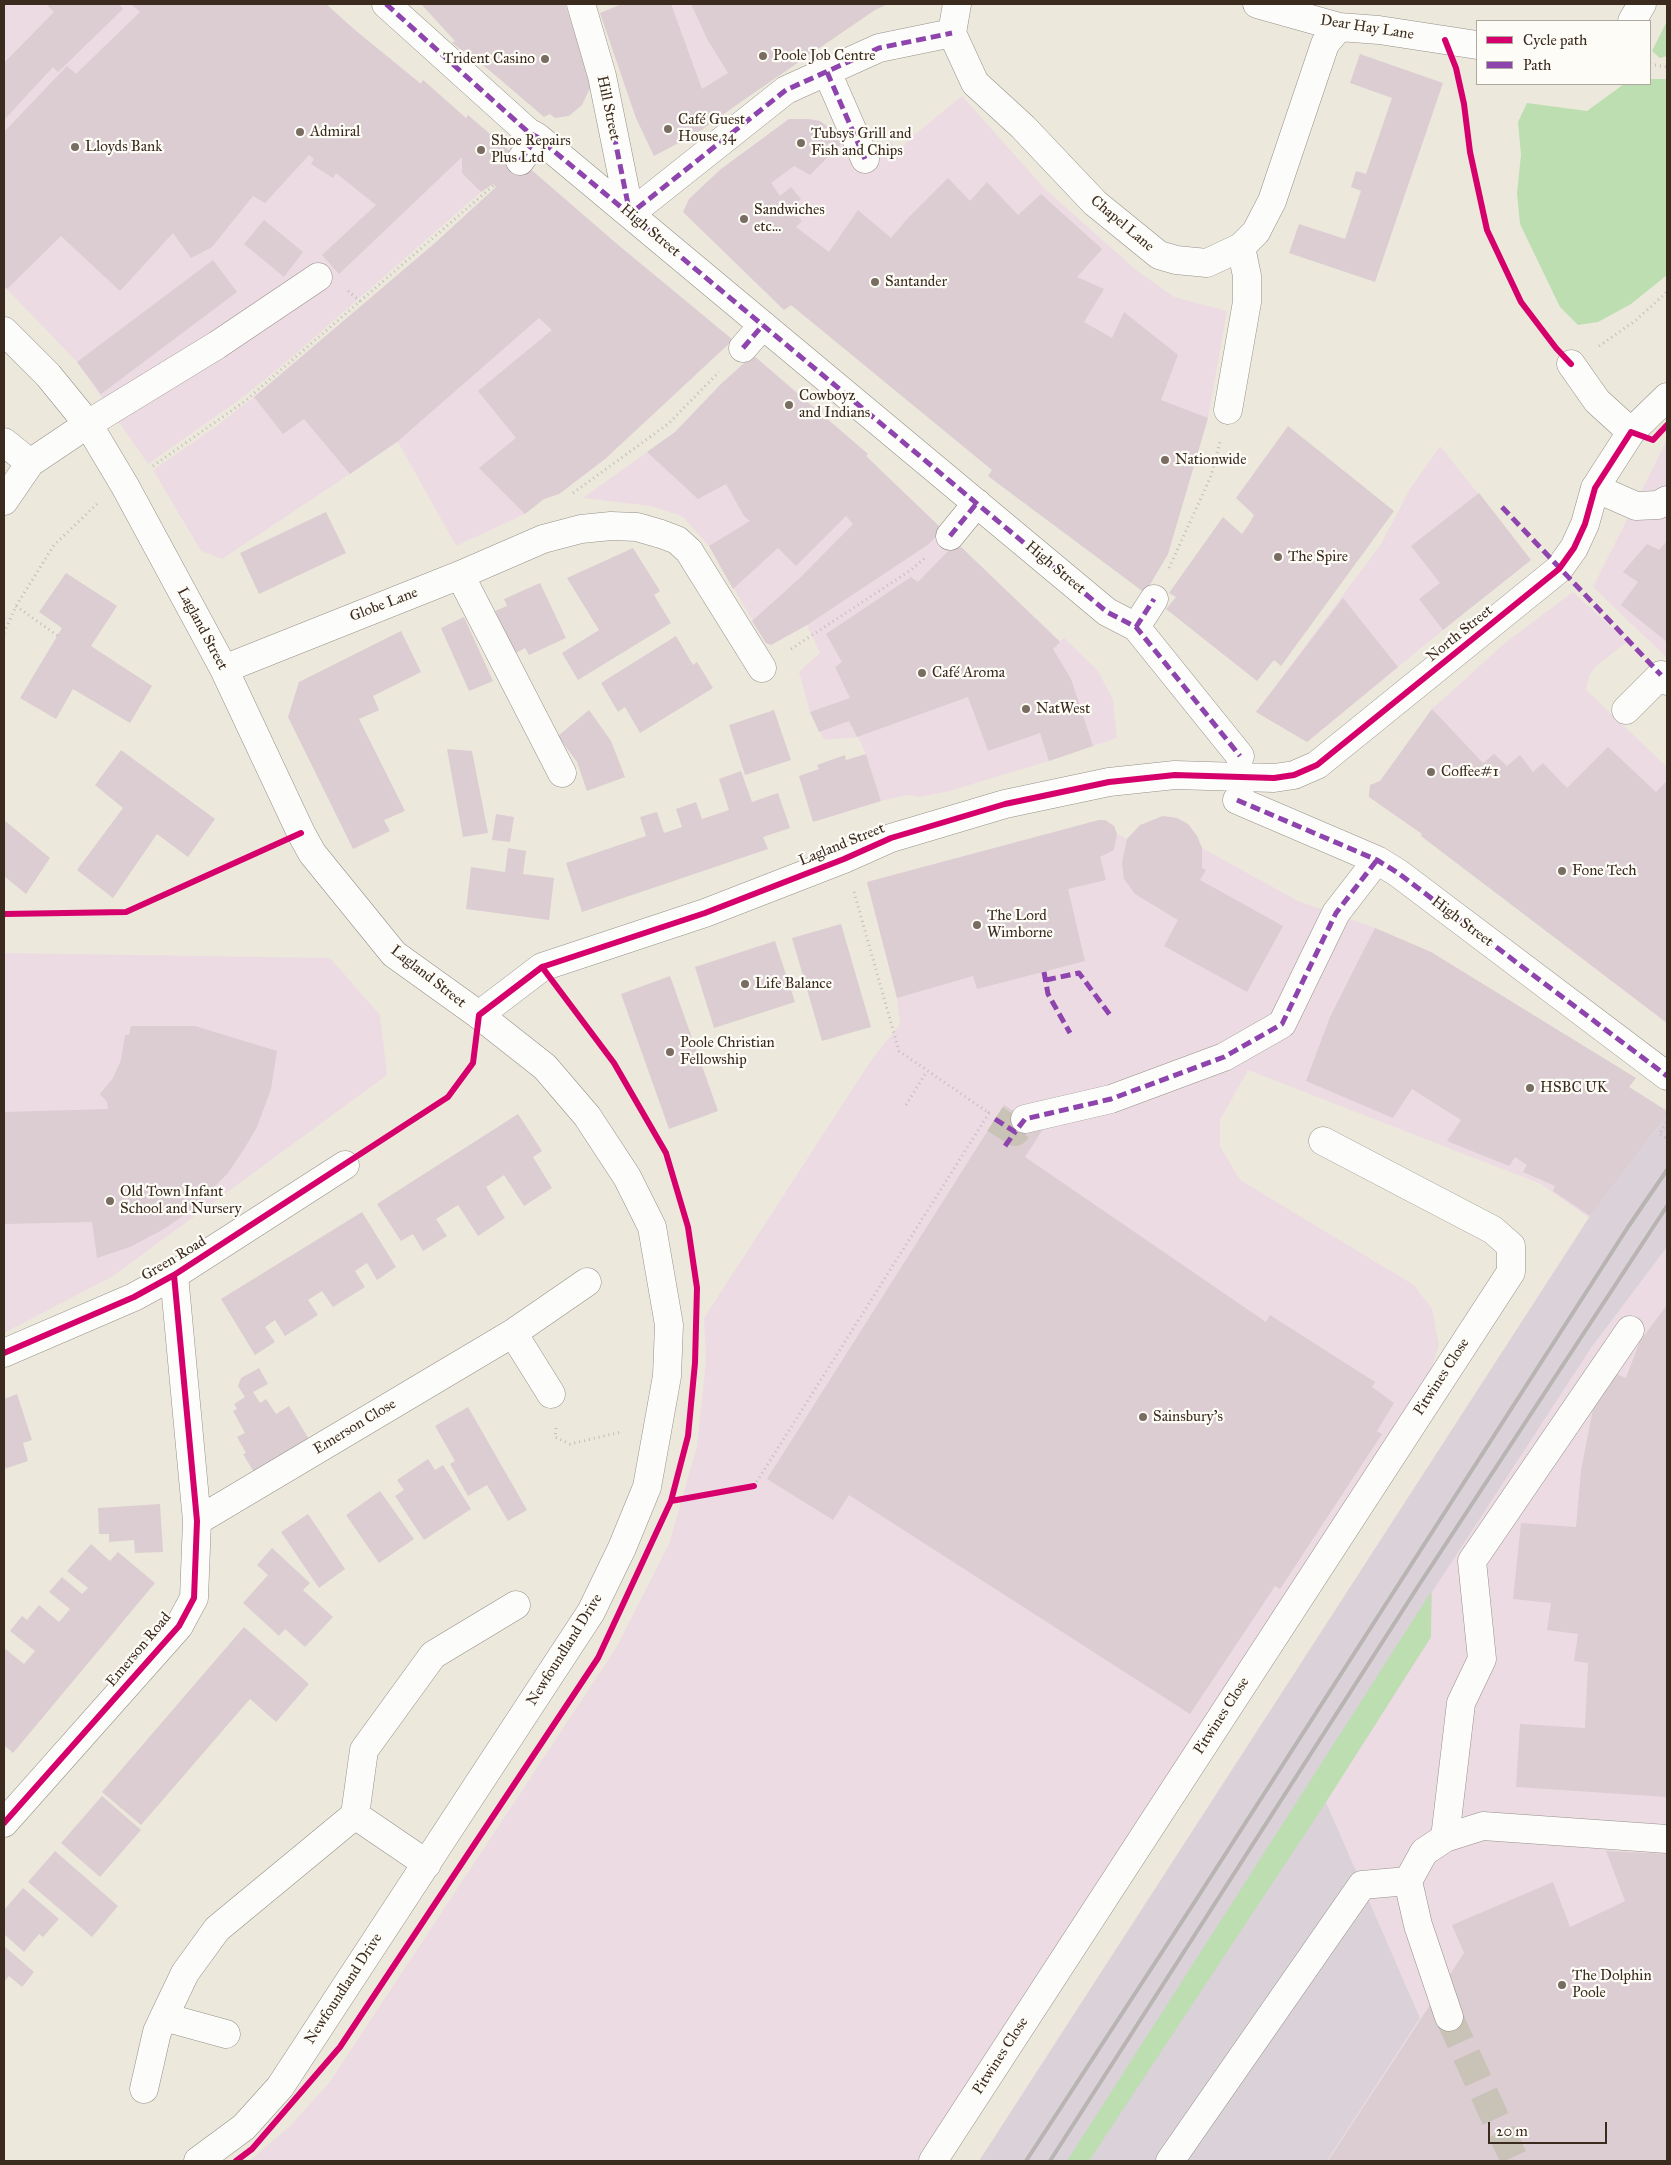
<!DOCTYPE html>
<html>
<head>
<meta charset="utf-8">
<style>
  body { margin:0 }
  #map { position:relative; width:1671px; height:2165px; overflow:hidden; background:#ede8dc; font-family:"IM FELL Great Primer",serif }
  canvas { display:block }
  .frame { position:absolute; inset:0; border:5px solid #3b2a1e; pointer-events:none }
  .legend { position:absolute; left:1476px; top:20px; width:175px; height:65px; box-sizing:border-box; background:#fdfcf7; border:1px solid #afa8a0; margin:0; padding:6px 9px; list-style:none; font-size:15px; color:#3b2a1e }
  .legend li { display:flex; align-items:center; gap:10px; height:25px }
  .legend b { width:25px; border:1px solid #afa8a0 }
  .scale { position:absolute; left:1488px; top:2122px; width:119px; height:22px; box-sizing:border-box; border:2px solid #3b2a1e; border-top:0; padding-left:6px; font-size:15px; line-height:18px; white-space:nowrap; color:#3b2a1e; -webkit-text-stroke:4px #fdfcf7; paint-order:stroke }
</style>
</head>
<body>
<div id="map">
<canvas width="1671" height="2165"></canvas>
<div class="frame"></div>
<ul class="legend">
<li><b style="height:6px;background:#d6006c"></b>Cycle path</li>
<li><b style="height:6px;background:#8e44ad"></b>Path</li>
</ul>
<div class="scale">20 m</div>
</div>
<script>
const ctx = document.querySelector('canvas').getContext('2d');
ctx.lineJoin = 'round';
function paint(path, color) { ctx.fillStyle = color; ctx.fill(path, 'evenodd'); }
const toPath = rows => new Path2D(rows.map(r => 'M' + r).join(''));
function trace(path, color, width, dash) { ctx.strokeStyle = color; ctx.lineWidth = width; ctx.lineCap = dash ? 'butt' : 'round'; ctx.setLineDash(dash || []); ctx.stroke(path); }
function drawText(font, color, halo, rows, align = 'center') {
  ctx.font = font + ' "IM FELL Great Primer",serif'; ctx.lineWidth = 4.5; ctx.setLineDash([]); ctx.textBaseline = 'middle'; ctx.strokeStyle = halo; ctx.fillStyle = color; for (const [text, x, y, turn = 0] of rows) {
    ctx.save(); ctx.translate(x, y); ctx.rotate((+turn || 0) * Math.PI / 180); ctx.textAlign = isNaN(turn) ? turn : align; if (halo) ctx.strokeText(text, 0, 0); ctx.fillText(text, 0, 0); ctx.restore();
  }
}
paint(toPath([
  [4,4,326,4,355,30,420,83,423,80,466,118,468,115,617,244,733,340,605,459,559,494,544,499,525,514,456,546,398,442,222,559,201,551,153,470,211,430,254,397,435,243,496,187,492,184,481,192,278,369,239,400,148,464,77,362,4,286],
  [622,4,691,4,707,39,745,99,697,133,654,156,636,118,600,13],
  [962,96,1045,189,1136,270,1174,297,1227,311,1208,418,1168,554,1145,593,988,476,992,470,792,305,784,310,683,212,689,199,721,169,789,119,808,119,820,121,865,159,891,142,899,152,908,140],
  [753,355,868,454,866,456,881,471,1006,590,1060,641,1064,638,1098,671,1113,700,1117,738,1049,761,946,792,919,797,907,795,881,801,866,754,858,737,824,740,810,712,799,672,820,653,807,625,771,645,766,643,709,546,682,516,651,506,583,498,675,432,721,384],
  [1667,440,1667,658,1593,587],
  [1440,446,1531,560,1443,630,1307,742,1256,712,1381,544,1410,489],
  [1573,592,1627,642,1595,667,1589,676,1586,690,1667,767,1667,1023,1421,836,1422,834,1369,797,1370,785,1380,781,1432,709,1505,643],
  [1163,816,1177,818,1188,824,1197,836,1202,848,1298,901,1375,928,1431,952,1580,1044,1629,1087,1667,1111,1667,1115,1589,1218,1541,1184,1248,1070,1220,1120,1220,1146,1240,1180,1414,1285,1432,1309,1439,1345,1424,1391,922,2161,249,2161,289,2127,329,2083,616,1648,669,1544,697,1446,706,1361,704,1318,870,1062,900,1024,897,998,867,882,1099,820,1105,820,1114,826,1117,834,1127,839,1140,825],
  [4,953,330,958,380,1015,387,1075,113,1276,4,1333],
  [1667,1247,1667,2161,1327,2161,1420,2018,1326,1802,1430,1637,1431,1592,1591,1348]
]), '#eddbe3');
paint(toPath([
  [1667,1115,1667,1247,1591,1348,1432,1592,1431,1637,1326,1802,1420,2018,1327,2161,979,2161,1590,1216]
]), '#dbd1d8');
paint(toPath([
  [1667,21,1667,56,1660,58,1652,51],
  [1650,79,1667,79,1667,275,1631,304,1598,322,1578,325,1560,307,1520,224,1517,193,1521,155,1518,122,1527,103,1587,111,1624,84,1650,84],
  [1431,1592,1431,1637,1326,1802,1089,2161,1067,2161]
]), '#bcdeb1');
paint(toPath([
  [50,4,119,4,123,9,58,72,53,67,4,120,4,63,54,12,48,6],
  [131,4,326,4,355,30,421,84,423,80,466,118,468,115,617,244,733,340,605,459,559,494,544,499,525,514,479,468,516,438,478,391,552,330,539,318,398,441,350,474,304,419,283,434,254,397,435,243,496,187,493,184,481,192,462,173,462,157,339,274,322,255,376,205,336,173,333,178,311,164,314,159,309,155,265,203,253,196,212,247,191,258,173,233,120,291,61,236,7,289,4,286,4,132,67,66,76,74,140,12],
  [421,4,565,4,594,86,590,88,582,105,569,116,555,118,550,114,544,117,489,70,452,43,455,41],
  [622,4,671,4,702,89,728,73,707,39,691,4,888,4,875,10,745,99,697,133,654,156,636,118,600,13],
  [1360,54,1443,83,1375,282,1289,253,1299,224,1345,239,1361,191,1351,187,1356,171,1366,174,1392,98,1350,83],
  [789,119,808,119,820,121,831,129,843,142,810,175,794,166,771,183,780,196,791,187,801,199,790,208,802,221,796,227,829,252,858,210,891,238,908,218,948,178,970,201,987,182,1018,215,1041,194,1102,249,1077,277,1104,289,1084,322,1112,338,1124,312,1178,355,1161,400,1208,418,1168,554,1145,593,988,476,992,470,791,305,784,310,683,212,689,199,721,169],
  [264,220,303,252,284,277,244,244],
  [213,260,237,292,101,394,77,362],
  [753,355,868,454,866,456,939,526,940,532,929,544,807,625,771,645,766,643,752,621,801,577,853,524,846,516,796,566,778,548,733,589,709,546,750,521,744,516,726,484,698,499,647,452,675,432,721,384],
  [1288,426,1394,511,1281,666,1274,660,1257,681,1166,609,1176,597,1169,593,1223,517,1242,534,1249,524,1254,515,1236,498],
  [1479,493,1531,560,1443,630,1419,599,1440,583,1411,546],
  [326,512,346,553,259,594,240,553],
  [1667,541,1667,642,1621,605,1638,582,1623,572,1647,544,1659,550],
  [958,544,1060,642,1053,649,1071,679,1093,746,1049,761,1040,733,988,751,968,697,857,737,849,721,819,732,810,712,850,698,835,667,842,662,826,634,911,577,918,582,954,545],
  [633,548,660,591,654,595,671,623,578,680,562,653,599,630,567,578],
  [66,573,117,606,91,646,152,686,130,723,73,689,56,719,20,698,62,628,39,612],
  [540,583,566,638,529,655,525,648,514,654,495,611,507,606,504,599],
  [1343,598,1398,667,1307,742,1256,712],
  [464,617,493,681,469,691,441,628],
  [401,631,421,672,373,696,379,710,359,719,405,811,384,820,390,831,353,849,288,717,299,682],
  [676,636,693,665,697,662,713,688,640,733,625,707,618,712,601,683],
  [1432,709,1483,763,1494,754,1507,766,1520,755,1533,772,1543,763,1567,788,1608,747,1656,792,1667,781,1667,1023,1421,836,1422,834,1369,797,1370,785,1380,781],
  [589,710,611,741,625,777,587,791,577,762,558,736],
  [774,710,791,760,745,775,729,725],
  [447,749,472,751,488,833,463,837],
  [121,750,215,819,188,857,157,834,113,898,77,870,123,808,95,785],
  [866,754,881,801,813,822,799,776,819,769,817,765,845,755,846,760],
  [741,771,752,802,778,793,790,828,763,837,768,849,582,912,566,863,646,836,640,817,657,812,664,833,682,827,676,809,696,802,702,819,729,810,719,779],
  [496,814,514,817,510,842,492,840],
  [1163,816,1177,818,1188,824,1197,836,1202,848,1202,868,1206,870,1200,880,1283,926,1247,992,1164,946,1178,920,1135,894,1124,879,1122,863,1127,839,1140,825],
  [4,820,50,858,26,894,4,876],
  [1099,820,1105,820,1114,826,1117,834,1114,850,1100,857,1106,880,1068,889,1085,961,977,989,973,976,897,998,867,882],
  [508,848,526,851,523,874,554,878,549,920,466,909,471,867,505,872],
  [841,924,871,1027,822,1041,792,938],
  [1375,928,1431,952,1636,1078,1629,1087,1667,1111,1667,1115,1590,1216,1553,1191,1555,1186,1523,1172,1527,1165,1515,1157,1509,1166,1447,1141,1461,1120,1412,1089,1393,1118,1306,1081,1330,1017],
  [775,941,795,1002,714,1028,695,967],
  [670,976,718,1111,669,1129,621,994],
  [131,1026,195,1026,277,1051,271,1089,257,1127,244,1149,228,1173,190,1211,164,1229,130,1247,97,1258,92,1222,4,1224,4,1112,108,1109,107,1102,100,1094,113,1078,121,1060,125,1035,129,1035],
  [1004,1105,1043,1129,1025,1157,1266,1322,1270,1315,1375,1382,1372,1387,1394,1403,1377,1431,1382,1434,1280,1589,1275,1586,1190,1714,849,1495,833,1520,767,1479],
  [518,1114,542,1151,533,1157,552,1188,524,1206,504,1175,486,1187,505,1218,478,1236,458,1205,436,1219,447,1236,423,1251,413,1234,401,1241,377,1204],
  [362,1212,396,1267,377,1280,367,1263,355,1271,365,1287,333,1307,322,1291,308,1300,318,1315,285,1336,275,1320,265,1327,275,1342,255,1355,221,1299],
  [1667,1305,1667,1797,1516,1787,1520,1724,1585,1728,1588,1663,1574,1661,1578,1634,1547,1630,1551,1603,1513,1599,1521,1523,1576,1527,1581,1470,1593,1409,1616,1374,1626,1378,1640,1341],
  [259,1368,268,1384,253,1392,260,1403,266,1399,276,1414,289,1406,310,1441,255,1474,243,1454,246,1453,237,1437,245,1433,233,1411,237,1409,234,1404,245,1397,238,1386,241,1378],
  [17,1394,32,1440,23,1443,28,1461,4,1469,4,1399],
  [468,1407,527,1510,508,1521,487,1485,468,1496,450,1464,455,1461,435,1426],
  [428,1459,435,1470,443,1465,471,1509,424,1540,395,1496,404,1490,397,1480],
  [380,1491,414,1539,379,1563,346,1515],
  [160,1504,163,1552,135,1553,134,1540,109,1542,109,1534,99,1534,98,1508],
  [308,1514,345,1569,319,1588,281,1532],
  [91,1544,110,1561,118,1552,155,1583,13,1753,4,1745,4,1648,24,1664,35,1651,10,1631,22,1616,27,1620,39,1605,59,1622,70,1609,49,1592,62,1577,82,1594,88,1588,67,1571],
  [272,1548,310,1583,303,1590,333,1617,305,1647,285,1629,279,1636,243,1603,268,1575,257,1565],
  [244,1627,309,1684,276,1722,250,1699,141,1825,102,1792],
  [102,1796,141,1830,100,1877,61,1843],
  [55,1851,118,1906,92,1937,28,1882],
  [1606,1851,1667,1854,1667,2161,1328,2161,1464,1953,1452,1925,1553,1882,1570,1927,1617,1905,1625,1901],
  [23,1888,59,1919,43,1937,39,1934,24,1952,4,1934,4,1910],
  [4,1946,34,1972,22,1987,9,1976,4,1982]
]), '#dbcdd2');
trace(toPath([
  [995,1119,1015,1132,1025,1119],
  [1449,2017,1515,2161]
]), '#c9c2b6', 28, [28, 14]);
const minor = toPath([
  [386,4,528,132,537,137,1107,612,1136,627,1240,756],
  [581,4,602,76,630,214,786,90,879,48,952,33],
  [957,4,952,33,975,83,1023,127,1095,203,1159,255,1176,260,1207,263,1241,247,1256,232,1272,201,1325,44,1339,27],
  [1257,4,1339,27,1379,30,1477,45],
  [1632,21,1642,4],
  [827,72,865,159],
  [520,161,537,137],
  [4,331,48,375,88,424,125,486,224,669,301,833,312,853,394,954,479,1015,545,1067,587,1116,627,1177,652,1227,669,1325,667,1376,647,1487,622,1548,591,1612,280,2087,244,2127,198,2161],
  [743,348,763,325],
  [1571,364,1597,401,1631,432],
  [1228,410,1247,302,1247,276,1241,247],
  [4,442,30,463],
  [1595,488,1636,506,1658,505,1667,500],
  [4,501,30,463,88,424,217,345,318,277],
  [950,536,977,503],
  [460,575,562,773],
  [1136,627,1154,599],
  [224,669,460,575,543,539,581,529,611,526,637,527,661,534,677,540,689,551,762,668],
  [1626,710,1661,675,1667,681],
  [1237,800,1377,860,1398,873,1667,1076],
  [479,1015,542,967,705,913,844,859,891,838,1005,804,1109,782,1175,775,1274,778,1294,775,1317,765,1559,569,1574,548,1585,524,1595,488,1631,432,1667,397],
  [1025,1119,1111,1099,1224,1057,1282,1024,1336,913,1377,860],
  [513,1333,551,1394],
  [4,1353,134,1297,174,1275,345,1165],
  [197,1521,513,1333,587,1282],
  [355,1815,427,1864],
  [4,1823,179,1626,194,1598,197,1521,174,1275],
  [1445,1838,1461,1703,1482,1659,1472,1561,1630,1330],
  [164,2017,226,2034],
  [1449,2017,1418,1925,1408,1881,1424,1852,1445,1838,1483,1826,1667,1839],
  [144,2089,157,2032,164,2017,185,1973,217,1929,355,1815,364,1750,433,1655,516,1605],
  [933,2161,1511,1272,1511,1246,1493,1230,1323,1141],
  [1170,2161,1362,1885,1408,1881]
]);
trace(minor, '#959088', 29);
trace(toPath([
  [1650,64,1667,67],
  [348,291,361,302],
  [1599,346,1635,321,1667,292],
  [153,466,245,401,494,185],
  [573,493,668,424,719,372],
  [1169,568,1211,476,1220,442],
  [16,606,58,636],
  [4,633,16,606,54,545,97,504],
  [791,649,911,570,925,558],
  [854,892,899,1051,989,1113],
  [906,1105,927,1071],
  [1667,1123,1659,1134,1667,1139],
  [556,1428,555,1437,570,1444,621,1432],
  [754,1486,989,1113,991,1115]
]), '#c0beba', 3, [1, 4]);
trace(minor, '#fcfcfa', 28);
trace(toPath([
  [1026,2161,1194,1903,1628,1227,1667,1170],
  [1050,2161,1417,1588,1667,1206]
]), '#b7b4b1', 4);
trace(toPath([
  [386,4,528,132,537,137,1107,612,1136,627,1240,756],
  [827,72,865,159],
  [602,76,630,214,786,90,879,48,952,33],
  [520,161,537,137],
  [743,348,763,325],
  [1502,507,1661,675],
  [950,536,977,503],
  [1136,627,1154,599],
  [1237,800,1377,860,1398,873,1667,1076],
  [1044,972,1048,994,1070,1033],
  [1046,980,1079,973,1110,1015],
  [995,1119,1015,1132,1025,1119,1111,1099,1224,1057,1282,1024,1336,913,1377,860],
  [1005,1146,1015,1132]
]), '#8e44ad', 5, [10, 5]);
trace(toPath([
  [1445,40,1456,68,1464,104,1470,152,1487,230,1521,302,1556,348,1571,364],
  [4,914,126,912,301,833],
  [4,1353,134,1297,174,1275,448,1097,473,1063,479,1015,542,967,705,913,844,859,891,838,1005,804,1109,782,1175,775,1274,778,1294,775,1317,765,1559,569,1574,548,1585,524,1595,488,1631,432,1653,440,1667,425],
  [671,1501,754,1486],
  [4,1823,179,1626,194,1598,197,1521,174,1275],
  [236,2161,252,2149,340,2047,598,1658,671,1501,688,1436,695,1363,697,1288,688,1227,666,1153,614,1063,542,967]
]), '#d6006c', 6);
for (const [x, y, r, color] of [
  [763,56,5,"#796c60"],
  [545,59,5,"#796c60"],
  [668,129,5,"#796c60"],
  [300,132,5,"#796c60"],
  [801,143,5,"#796c60"],
  [75,147,5,"#796c60"],
  [481,150,5,"#796c60"],
  [744,219,5,"#796c60"],
  [875,282,5,"#796c60"],
  [789,405,5,"#796c60"],
  [1165,460,5,"#796c60"],
  [1278,557,5,"#796c60"],
  [922,673,5,"#796c60"],
  [1026,709,5,"#796c60"],
  [1431,772,5,"#796c60"],
  [1562,871,5,"#796c60"],
  [977,925,5,"#796c60"],
  [745,984,5,"#796c60"],
  [670,1052,5,"#796c60"],
  [1530,1088,5,"#796c60"],
  [110,1201,5,"#796c60"],
  [1143,1417,5,"#796c60"],
  [1562,1985,5,"#796c60"]
]) { const dot = new Path2D(); dot.arc(x, y, r, 0, 2 * Math.PI); ctx.fillStyle = color; ctx.fill(dot); trace(dot, '#fdfcf7', 2); }
drawText('15px', '#3b2a1e', '#fdfcf7', [
  ["Dear Hay Lane",1367,28,9],
  ["Hill Street",608,108,78],
  ["Chapel Lane",1122,224,40],
  ["High Street",650,231,40],
  ["High Street",1055,568,40],
  ["Globe Lane",384,605,-21],
  ["Lagland Street",202,629,62],
  ["North Street",1460,634,-39],
  ["Lagland Street",842,845,-22],
  ["High Street",1462,922,37],
  ["Lagland Street",428,977,38],
  ["Green Road",174,1259,-31],
  ["Pitwines Close",1442,1377,-57],
  ["Emerson Close",355,1427,-31],
  ["Emerson Road",139,1650,-50],
  ["Newfoundland Drive",565,1650,-58],
  ["Pitwines Close",1222,1716,-57],
  ["Newfoundland Drive",344,1989,-57],
  ["Pitwines Close",1001,2056,-57]
]);
drawText('15px', '#3b2a1e', '#fdfcf7', [
  ["Poole Job Centre",773,56],
  ["Trident Casino",535,59,"right"],
  ["Café Guest",678,120],
  ["House 34",678,137],
  ["Admiral",310,132],
  ["Tubsys Grill and",811,134],
  ["Fish and Chips",811,151],
  ["Shoe Repairs",491,141],
  ["Plus Ltd",491,158],
  ["Lloyds Bank",85,147],
  ["Sandwiches",754,210],
  ["etc...",754,227],
  ["Santander",885,282],
  ["Cowboyz",799,396],
  ["and Indians",799,413],
  ["Nationwide",1175,460],
  ["The Spire",1288,557],
  ["Café Aroma",932,673],
  ["NatWest",1036,709],
  ["Coffee#1",1441,772],
  ["Fone Tech",1572,871],
  ["The Lord",987,916],
  ["Wimborne",987,933],
  ["Life Balance",755,984],
  ["Poole Christian",680,1043],
  ["Fellowship",680,1060],
  ["HSBC UK",1540,1088],
  ["Old Town Infant",120,1192],
  ["School and Nursery",120,1209],
  ["Sainsbury's",1153,1417],
  ["The Dolphin",1572,1976],
  ["Poole",1572,1993]
], 'left');
</script>
</body>
</html>
